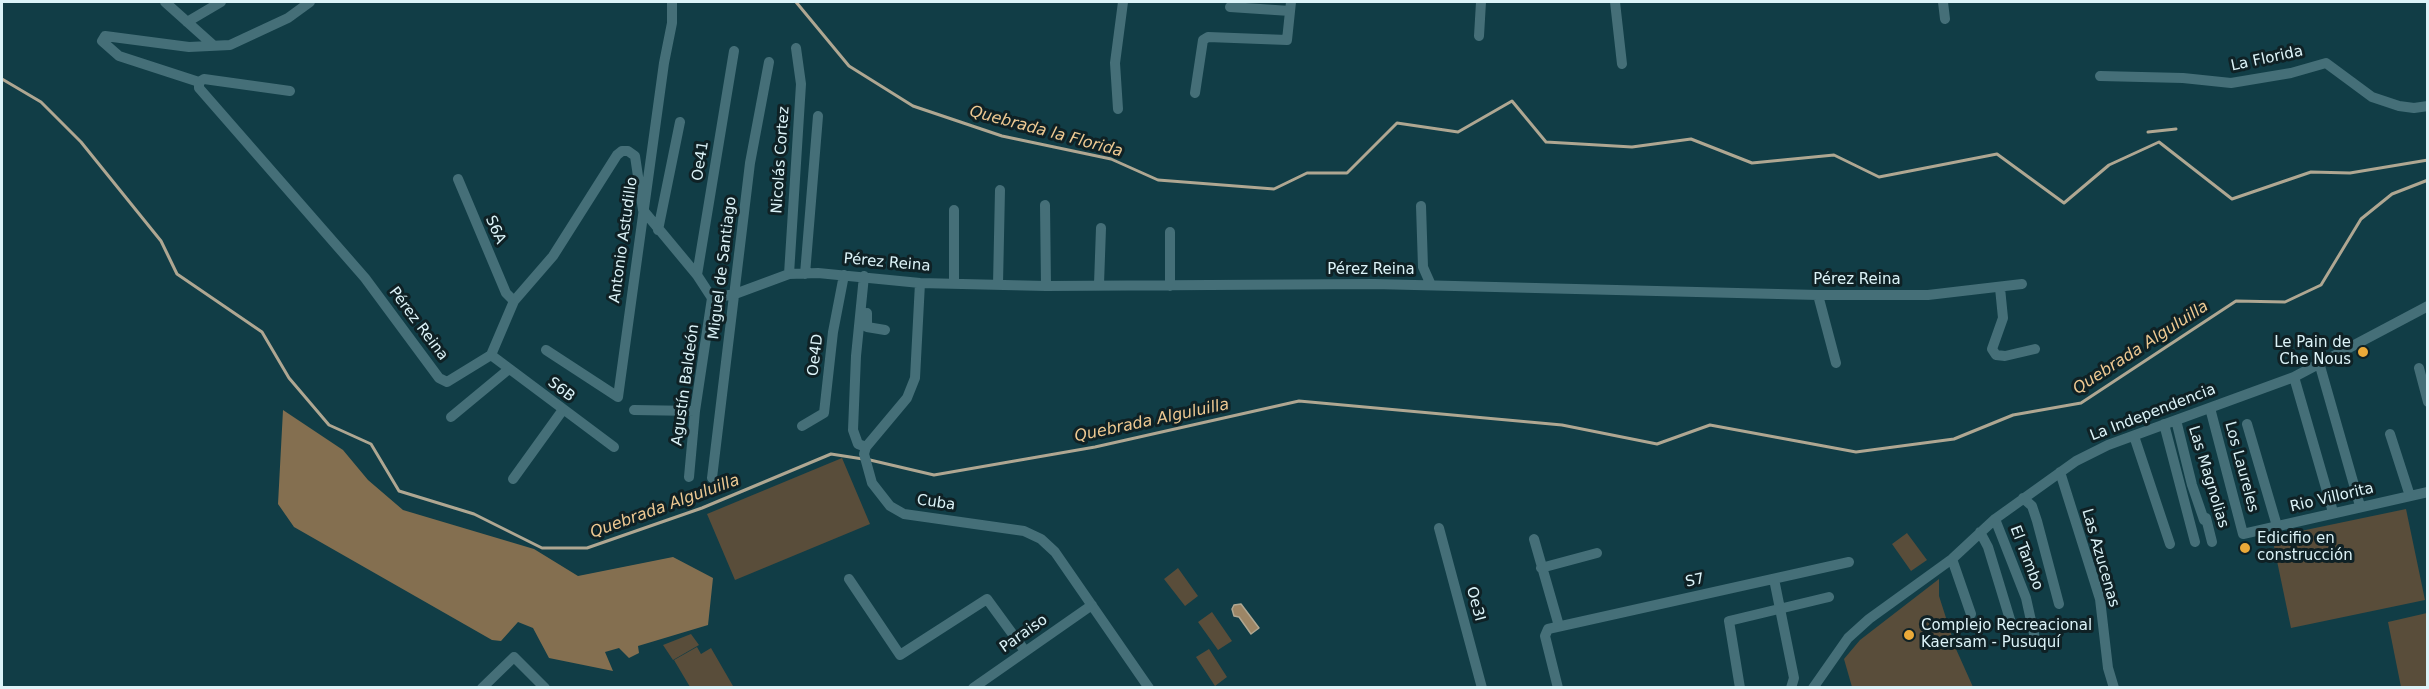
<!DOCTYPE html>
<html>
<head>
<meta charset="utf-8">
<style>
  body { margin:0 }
  #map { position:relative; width:2429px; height:689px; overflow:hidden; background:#113d46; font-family:"DejaVu Sans",sans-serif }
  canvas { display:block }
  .frame { position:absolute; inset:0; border:3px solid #dcf3f8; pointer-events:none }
</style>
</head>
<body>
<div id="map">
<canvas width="2429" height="689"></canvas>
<div class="frame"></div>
</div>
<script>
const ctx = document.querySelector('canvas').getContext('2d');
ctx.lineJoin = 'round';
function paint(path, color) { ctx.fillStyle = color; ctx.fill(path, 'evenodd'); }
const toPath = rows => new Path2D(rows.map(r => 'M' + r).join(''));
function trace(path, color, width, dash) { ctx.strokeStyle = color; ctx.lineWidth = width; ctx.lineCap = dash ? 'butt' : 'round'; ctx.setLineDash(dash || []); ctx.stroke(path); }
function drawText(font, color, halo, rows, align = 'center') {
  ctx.font = font + ' "DejaVu Sans",sans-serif'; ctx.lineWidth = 6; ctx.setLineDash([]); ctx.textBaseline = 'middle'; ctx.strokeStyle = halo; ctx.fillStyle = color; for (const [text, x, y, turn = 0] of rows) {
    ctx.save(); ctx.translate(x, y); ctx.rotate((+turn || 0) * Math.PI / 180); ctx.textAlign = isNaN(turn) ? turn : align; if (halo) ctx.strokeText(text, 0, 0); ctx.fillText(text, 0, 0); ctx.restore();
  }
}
paint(toPath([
  [842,458,870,524,735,580,707,514],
  [2406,509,2425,600,2291,628,2272,537],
  [1907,533,1927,560,1911,571,1892,544],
  [1178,568,1198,596,1185,606,1164,579],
  [1939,579,1939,596,1956,649,1973,687,1852,687,1844,659,1860,640],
  [1212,612,1232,641,1218,650,1198,622],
  [2427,613,2427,687,2401,687,2388,622],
  [691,634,699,645,673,660,663,645],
  [697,647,701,654,711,648,733,686,690,687,674,660],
  [1209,649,1227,677,1215,686,1196,657]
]), '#594d3a');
paint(toPath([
  [283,410,343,450,368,480,403,510,534,549,578,576,673,557,713,578,708,625,638,646,639,653,629,658,619,648,605,652,613,671,549,658,533,628,518,622,501,641,492,640,294,527,278,504]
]), '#846f50');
const water = toPath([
  [1241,604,1259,628,1251,634,1239,617,1234,616,1232,609,1234,605,1241,604]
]);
paint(water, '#9c8666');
trace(water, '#afa792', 1.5);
trace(toPath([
  [796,2,849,66,913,106,1002,136,1111,159,1158,180,1274,189,1307,173,1347,173,1397,123,1458,132,1512,101,1546,142,1632,147,1691,139,1752,163,1834,155,1879,177,1997,154,2064,203,2109,165,2159,142,2232,199,2311,172,2350,173,2428,160],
  [2,79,41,102,81,142,161,241,177,274,262,332,289,378,329,425,371,444,399,491,474,514,542,548,587,548,702,508,831,454,863,459],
  [2148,132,2176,129],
  [870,460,934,475,1095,447,1299,401,1562,425,1657,444,1710,425,1856,452,1954,439,2013,415,2081,403,2236,301,2285,302,2321,285,2361,219,2392,194,2428,180]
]), '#afa792', 3);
trace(toPath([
  [165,2,213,45],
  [1615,2,1622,64],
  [1943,2,1945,19],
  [1230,7,1290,11],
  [187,22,221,2],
  [1479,36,1481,2],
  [2100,76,2183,78,2231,83,2291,73,2326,63,2372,97,2399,106,2414,108,2428,106],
  [199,82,119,56,102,41,105,36,189,47,230,45,288,18,310,2],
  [290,91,204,79,199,82,199,88,365,278,439,378,447,382,491,355,514,301,553,256,617,155,622,151,628,151,635,156,643,210,697,275,712,298,735,294,789,274,818,273,920,283,1046,286,1374,284,1818,295,1928,295,2022,284],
  [1195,93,1203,40,1208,37,1287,40,1291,2],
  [1118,109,1115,63,1123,2],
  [458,179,506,293,514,301],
  [1045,205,1046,286],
  [1421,206,1423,267,1431,285],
  [658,230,680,122],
  [789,274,801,84,796,48],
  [805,274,818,116],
  [697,275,734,51],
  [864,276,856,356,853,430,858,444,866,447],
  [954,282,954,210],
  [920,283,915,378,907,398,866,447,864,454,872,483,890,506,904,514,1024,531,1041,539,1055,552,1149,688],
  [998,284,1000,190],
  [1099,284,1101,228],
  [1170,286,1170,232],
  [2000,288,2003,318,1992,349,1996,355,2005,356,2035,349],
  [1818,295,1836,363],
  [867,313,867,327,885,330],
  [546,350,618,397,664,63,672,23,672,2],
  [491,355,614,447],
  [2320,366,2360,506],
  [2419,368,2428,402],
  [2294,377,2333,512],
  [2210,408,2243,534,2428,492],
  [634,410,695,411],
  [451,417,509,369],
  [2176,420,2192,485,2204,520,2206,518,2212,542],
  [2164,424,2195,542],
  [2247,424,2277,526],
  [802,426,824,413,833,332,844,275],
  [2390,434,2410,496],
  [2134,436,2170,544],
  [2060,472,2100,599,2108,668,2114,688],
  [689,477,695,411,712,298],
  [712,478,750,163,769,62],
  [513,479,562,411],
  [2023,498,2032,506,2037,521,2059,604],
  [1995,519,2026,598,2036,643],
  [1439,528,1482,688],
  [1980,532,1988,547,2012,626],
  [1534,539,1559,626],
  [1952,559,1971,614],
  [1541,568,1597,553],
  [849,579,900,655,987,599,1025,651],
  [1774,579,1794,678,1791,688],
  [482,688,514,657,545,688],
  [973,688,1092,605],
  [1558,688,1545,636,1548,629,1849,562],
  [1740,688,1729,621,1829,597],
  [1813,688,1848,638,1869,619,1952,559,1995,519,2076,461,2108,445,2294,377,2428,306]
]), '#456f78', 10);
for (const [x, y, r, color] of [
  [2363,352,6,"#ebaa39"],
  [2245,548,6,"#ebaa39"],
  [1909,635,6,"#ebaa39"]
]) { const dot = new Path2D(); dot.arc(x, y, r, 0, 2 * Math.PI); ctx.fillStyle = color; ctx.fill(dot); trace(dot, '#0f2125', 2); }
drawText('15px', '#dcf3f8', '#0f2125', [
  ["La Florida",2267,59,-12],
  ["Nicolás Cortez",781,160,-86],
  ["Oe41",701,161,-81],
  ["S6A",495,230,66],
  ["Antonio Astudillo",624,240,-82],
  ["Pérez Reina",887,263,5],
  ["Miguel de Santiago",723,268,-83],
  ["Pérez Reina",1371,270],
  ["Pérez Reina",1857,280],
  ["Pérez Reina",418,324,53],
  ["Oe4D",816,355,-83],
  ["Agustín Baldeón",686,385,-82],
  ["S6B",561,390,38],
  ["La Independencia",2153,413,-21],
  ["Los Laureles",2241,467,75],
  ["Las Magnolias",2208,477,73],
  ["Rio Villorita",2332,498,-13],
  ["Cuba",936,503,8],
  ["El Tambo",2026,558,69],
  ["Las Azucenas",2100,558,74],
  ["S7",1695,581,-12],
  ["Oe3I",1475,604,75],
  ["Paraiso",1024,634,-35]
]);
drawText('15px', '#dcf3f8', '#0f2125', [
  ["Le Pain de",2351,343,"right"],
  ["Che Nous",2351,360,"right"],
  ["Edicifio en",2257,539],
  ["construcción",2257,556],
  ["Complejo Recreacional",1921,626],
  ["Kaersam - Pusuquí",1921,643]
], 'left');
drawText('italic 16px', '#eec992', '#0f2125', [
  ["Quebrada la Florida",1046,132,15],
  ["Quebrada Alguluilla",2141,348,-33],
  ["Quebrada Alguluilla",1152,421,-12],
  ["Quebrada Alguluilla",665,507,-20]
]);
</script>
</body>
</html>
